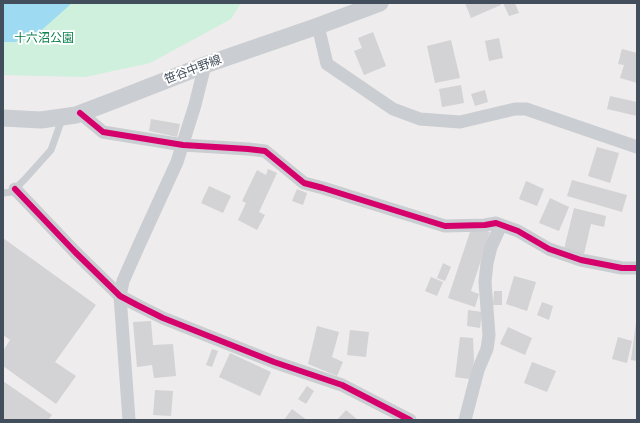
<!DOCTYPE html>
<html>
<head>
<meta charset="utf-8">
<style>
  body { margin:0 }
  #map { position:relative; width:640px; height:423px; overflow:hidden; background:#eeecec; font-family:Arial,sans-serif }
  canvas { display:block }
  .frame { position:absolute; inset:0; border:4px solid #424e5b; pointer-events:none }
</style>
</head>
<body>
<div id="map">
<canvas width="640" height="423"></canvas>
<div class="frame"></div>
</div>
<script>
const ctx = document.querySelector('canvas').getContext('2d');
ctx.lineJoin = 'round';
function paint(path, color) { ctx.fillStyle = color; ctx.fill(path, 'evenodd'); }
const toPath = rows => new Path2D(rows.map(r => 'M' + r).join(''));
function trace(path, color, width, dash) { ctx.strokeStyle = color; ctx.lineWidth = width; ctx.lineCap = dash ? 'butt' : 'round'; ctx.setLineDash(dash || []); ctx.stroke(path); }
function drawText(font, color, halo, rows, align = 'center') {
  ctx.font = font + ' Arial,"Noto Sans JP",sans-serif'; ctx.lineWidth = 4; ctx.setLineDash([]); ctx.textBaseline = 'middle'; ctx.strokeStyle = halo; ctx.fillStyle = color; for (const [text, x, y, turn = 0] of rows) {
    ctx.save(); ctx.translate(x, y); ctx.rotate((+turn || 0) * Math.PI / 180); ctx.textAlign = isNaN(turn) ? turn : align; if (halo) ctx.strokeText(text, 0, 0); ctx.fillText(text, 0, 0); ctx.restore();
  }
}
paint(toPath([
  [3,3,241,3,231,19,150,63,85,77,3,75]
]), '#cef0dd');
paint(toPath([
  [3,3,72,3,35,36,15,42,3,42]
]), '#9edbf2');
paint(toPath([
  [465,3,500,3,501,5,471,18],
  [503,3,515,3,519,13,509,16],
  [373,32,386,66,364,75,354,51,362,48,358,38],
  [499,38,503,58,489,61,485,41],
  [451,40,460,78,435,83,427,46],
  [622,49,637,53,637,83,620,78,624,65,618,64],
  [461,85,464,103,442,107,439,89],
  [485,90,488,102,475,106,471,94],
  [610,96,637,102,637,116,607,109],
  [151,119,180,124,177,137,149,131],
  [597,147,619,153,610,183,588,176],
  [268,169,277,173,259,212,265,215,257,230,238,220,246,203,242,201,257,170,266,175],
  [572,180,627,195,622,212,567,196],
  [526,181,544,189,537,206,519,199],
  [209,186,231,196,223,213,201,203],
  [297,189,307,193,303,205,292,201],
  [550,198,569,207,559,231,539,223],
  [574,208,606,216,604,227,591,224,584,254,564,249],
  [472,226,490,232,471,291,479,294,475,307,448,298],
  [3,238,96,305,55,362,76,376,56,404,3,366,3,351,10,340,3,335],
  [443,263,451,267,445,281,437,278],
  [514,276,536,282,527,311,506,304],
  [431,277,443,282,437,296,425,291],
  [494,291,502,291,502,305,493,305],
  [542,302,553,306,549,320,537,315],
  [468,310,482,312,480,328,467,326],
  [151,321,153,345,173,344,176,376,154,378,152,365,137,367,133,322],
  [636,322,637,322,637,361,631,360],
  [317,326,339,332,332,357,343,362,337,376,308,364],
  [508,327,532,338,525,355,500,344],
  [350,330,369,332,366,357,347,355],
  [460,337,473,338,474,361,469,379,455,377],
  [618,337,632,341,627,363,612,359],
  [212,349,218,351,212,367,206,365],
  [230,353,271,372,260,396,219,377],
  [532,362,556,371,547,392,524,383],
  [3,381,52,415,48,420,3,420],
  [307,386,314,391,306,404,298,399],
  [155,390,173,391,171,416,153,415],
  [292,409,307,420,284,420],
  [346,410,358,420,337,420]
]), '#d3d3d5');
trace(toPath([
  [3,193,12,192,25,179,51,150,62,119]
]), '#cacdd1', 7);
trace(toPath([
  [318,26,327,64,393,109,420,119,460,122,515,109,526,109,637,147],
  [80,113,103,132,183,145,248,149,265,151,304,183,323,188,445,226,485,225,496,223,518,231,549,249,581,260,622,268,637,268],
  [15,189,75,252,120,296,137,305,163,318,274,362,342,385,410,420],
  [129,420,120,296,123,281,139,245,177,162,195,105,205,65],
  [465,420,478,370,487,349,489,335,485,282,487,263,491,247,501,225]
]), '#cacdd1', 13);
trace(toPath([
  [3,118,41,120,76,115,118,99,205,65,318,26,380,3]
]), '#cacdd1', 17);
trace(toPath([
  [80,113,103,132,183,145,248,149,265,151,304,183,323,188,445,226,485,225,496,223,518,231,549,249,581,260,622,268,637,268],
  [15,189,75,252,120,296,137,305,163,318,274,362,342,385,410,420]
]), '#d6006c', 6);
drawText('12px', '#0d824f', '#fff', [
  ["十六沼公園",44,39]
]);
drawText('12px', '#424e5b', '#fff', [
  ["笹谷中野線",193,70,-21]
]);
</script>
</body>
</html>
